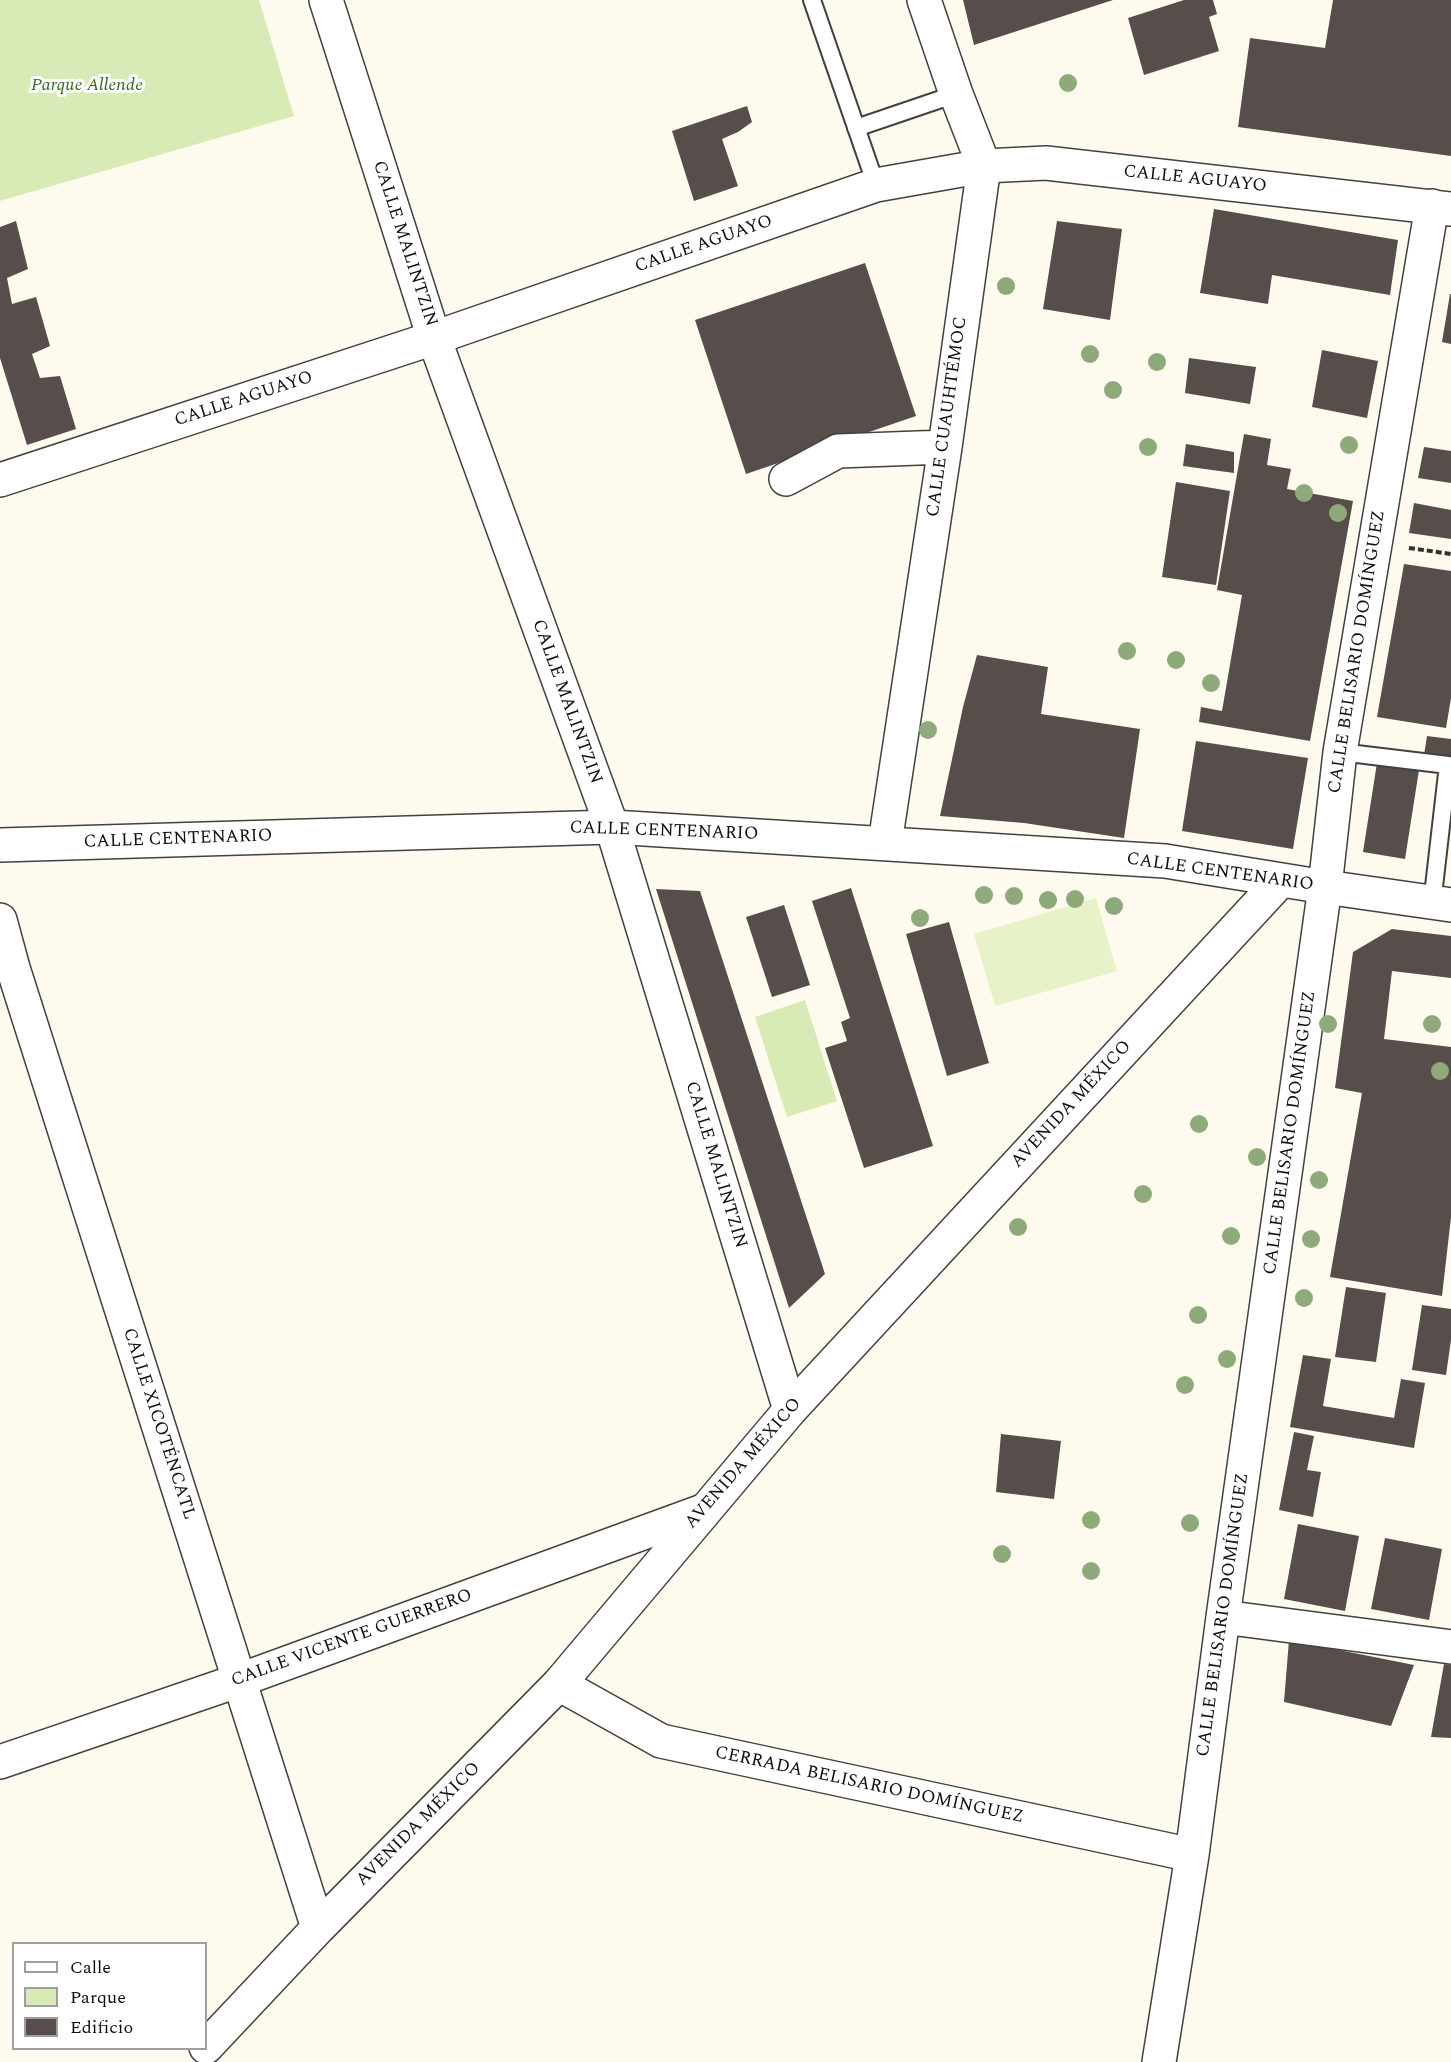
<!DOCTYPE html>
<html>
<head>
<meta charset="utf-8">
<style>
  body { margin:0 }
  #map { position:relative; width:1451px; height:2062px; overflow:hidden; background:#fffaee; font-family:Spectral,serif }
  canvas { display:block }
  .legend { position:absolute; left:12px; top:1942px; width:195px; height:108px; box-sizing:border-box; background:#fff; border:2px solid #9f9f9f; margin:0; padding:8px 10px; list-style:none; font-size:18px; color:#0e0e0e }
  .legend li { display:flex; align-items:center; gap:12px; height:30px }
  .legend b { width:30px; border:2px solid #9f9f9f }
</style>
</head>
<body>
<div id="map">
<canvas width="1451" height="2062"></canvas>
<ul class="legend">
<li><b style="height:8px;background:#fff"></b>Calle</li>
<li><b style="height:16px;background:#d8ebb6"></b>Parque</li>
<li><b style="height:16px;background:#574d4a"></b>Edificio</li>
</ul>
</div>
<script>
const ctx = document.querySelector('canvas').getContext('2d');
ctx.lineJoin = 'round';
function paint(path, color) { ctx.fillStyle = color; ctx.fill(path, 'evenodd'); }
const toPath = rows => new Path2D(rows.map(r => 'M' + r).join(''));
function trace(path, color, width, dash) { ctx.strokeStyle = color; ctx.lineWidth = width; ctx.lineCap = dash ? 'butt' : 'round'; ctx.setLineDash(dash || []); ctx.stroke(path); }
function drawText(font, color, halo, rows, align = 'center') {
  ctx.font = font + ' Spectral,serif'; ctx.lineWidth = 6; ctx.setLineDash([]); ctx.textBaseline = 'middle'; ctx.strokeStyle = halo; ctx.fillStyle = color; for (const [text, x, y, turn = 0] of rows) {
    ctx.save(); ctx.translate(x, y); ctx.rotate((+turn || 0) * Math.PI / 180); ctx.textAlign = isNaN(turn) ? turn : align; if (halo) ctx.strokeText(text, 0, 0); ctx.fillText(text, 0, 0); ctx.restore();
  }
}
paint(toPath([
  [0,0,259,0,294,116,0,201],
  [805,1000,837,1101,787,1117,755,1017]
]), '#d8ebb6');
paint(toPath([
  [1096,898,1117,971,995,1006,974,934]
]), '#e8f2c9');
paint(toPath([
  [963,0,1113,0,974,45],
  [1184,0,1213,0,1217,14,1209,17,1219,51,1144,75,1128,18],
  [1333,0,1451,0,1451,156,1238,127,1250,38,1325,48],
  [747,106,752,122,738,132,722,139,738,186,694,201,672,131],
  [1214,209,1398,240,1390,295,1272,275,1268,304,1200,293],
  [16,221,28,269,7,278,12,304,36,297,50,346,32,354,40,378,60,376,76,429,27,445,0,358,0,227],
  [1057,221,1122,229,1110,320,1043,309],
  [865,263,916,416,746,474,695,320],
  [1450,294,1451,294,1451,344,1442,342],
  [1322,350,1378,361,1367,418,1312,407],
  [1189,358,1256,367,1250,404,1185,393],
  [1244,434,1271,439,1267,465,1291,469,1287,489,1353,501,1310,741,1199,722,1201,707,1222,711,1242,595,1217,590],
  [1186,444,1234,452,1234,473,1183,466],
  [1424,447,1451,451,1451,483,1418,478],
  [1176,482,1230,491,1216,585,1162,577],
  [1414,503,1451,510,1451,539,1409,533],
  [1404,564,1451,571,1451,698,1446,728,1377,717],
  [977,655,1048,667,1041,714,1140,729,1124,838,1024,823,940,816,963,707],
  [1427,736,1451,739,1451,759,1424,755],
  [1196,741,1308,758,1293,849,1182,831],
  [1377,763,1419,770,1405,859,1363,852],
  [851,888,933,1146,864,1168,825,1048,847,1041,841,1022,850,1018,812,901],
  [656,889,700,891,825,1274,789,1308],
  [784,905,810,985,772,997,746,917],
  [949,922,989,1063,947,1076,906,934],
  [1392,929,1451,936,1451,978,1392,971,1384,1039,1451,1047,1451,1217,1442,1296,1330,1277,1362,1093,1335,1088,1353,952],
  [1346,1287,1386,1293,1376,1362,1335,1357],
  [1422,1305,1451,1309,1451,1340,1446,1375,1412,1370],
  [1303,1355,1331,1359,1323,1406,1394,1418,1401,1379,1425,1383,1414,1448,1290,1427],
  [1294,1432,1314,1436,1307,1470,1321,1472,1313,1517,1279,1510],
  [1001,1434,1061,1441,1054,1499,996,1492],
  [1298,1524,1359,1536,1345,1611,1284,1599],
  [1385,1538,1442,1549,1429,1620,1371,1609],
  [1289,1640,1414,1665,1391,1726,1284,1702],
  [1444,1664,1451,1665,1451,1738,1431,1737]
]), '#574d4a');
const service = toPath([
  [812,0,876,185],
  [856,128,956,94],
  [1340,752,1448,765,1432,904]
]);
const minor = toPath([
  [326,0,434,338,612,827,790,1410],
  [786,479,838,451,945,447],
  [885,843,945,447,984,166,956,94,924,0],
  [1223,1617,1451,1647],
  [559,1684,661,1741,1192,1855],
  [0,1762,240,1680,703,1511],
  [1159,2062,1192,1855,1223,1617,1325,887,1340,752,1432,206]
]);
const tertiary = toPath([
  [0,480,434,338,876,185,984,166,1046,163,1451,209],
  [0,845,612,827,1165,861,1325,887,1451,905],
  [0,920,13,968,318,1928],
  [206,2047,318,1928,559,1684,790,1410,1281,880]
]);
trace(service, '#414141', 20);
trace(minor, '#414141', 36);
trace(tertiary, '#414141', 36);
trace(toPath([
  [1409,548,1451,554]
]), '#303030', 4, [6, 3]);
trace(service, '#fff', 16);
trace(minor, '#fff', 33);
trace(tertiary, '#fff', 33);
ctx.fillStyle = '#8faa7a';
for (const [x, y] of [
  [1068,83],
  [1006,286],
  [1090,354],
  [1157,362],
  [1113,390],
  [1349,445],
  [1148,447],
  [1304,493],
  [1338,513],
  [1127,651],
  [1176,660],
  [1211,683],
  [928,730],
  [984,895],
  [1014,896],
  [1075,899],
  [1048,900],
  [1114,906],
  [920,918],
  [1328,1024],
  [1432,1024],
  [1440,1071],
  [1199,1124],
  [1257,1157],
  [1319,1180],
  [1143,1194],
  [1018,1227],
  [1231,1236],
  [1311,1239],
  [1304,1298],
  [1198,1315],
  [1227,1359],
  [1185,1385],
  [1091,1520],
  [1190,1523],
  [1002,1554],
  [1091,1571]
]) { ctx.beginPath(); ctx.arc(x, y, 9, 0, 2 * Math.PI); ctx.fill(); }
drawText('italic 18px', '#34681b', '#fff', [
  ["Parque Allende",87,86]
]);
drawText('18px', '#0e0e0e', '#fff', [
  ["CALLE AGUAYO",1195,180,6],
  ["CALLE MALINTZIN",404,244,72],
  ["CALLE AGUAYO",704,245,-19],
  ["CALLE AGUAYO",244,400,-18],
  ["CALLE CUAUHTÉMOC",948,417,-82],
  ["CALLE BELISARIO DOMÍNGUEZ",1358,652,-81],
  ["CALLE MALINTZIN",566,702,70],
  ["CALLE CENTENARIO",664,832,2],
  ["CALLE CENTENARIO",178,840,-2],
  ["CALLE CENTENARIO",1220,873,8],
  ["AVENIDA MÉXICO",1072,1105,-47],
  ["CALLE BELISARIO DOMÍNGUEZ",1291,1133,-82],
  ["CALLE MALINTZIN",715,1165,73],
  ["CALLE XICOTÉNCATL",158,1424,72],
  ["AVENIDA MÉXICO",744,1464,-49],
  ["CALLE BELISARIO DOMÍNGUEZ",1224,1615,-82],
  ["CALLE VICENTE GUERRERO",352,1639,-20],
  ["CERRADA BELISARIO DOMÍNGUEZ",869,1786,12],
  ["AVENIDA MÉXICO",419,1825,-45]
]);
</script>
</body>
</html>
